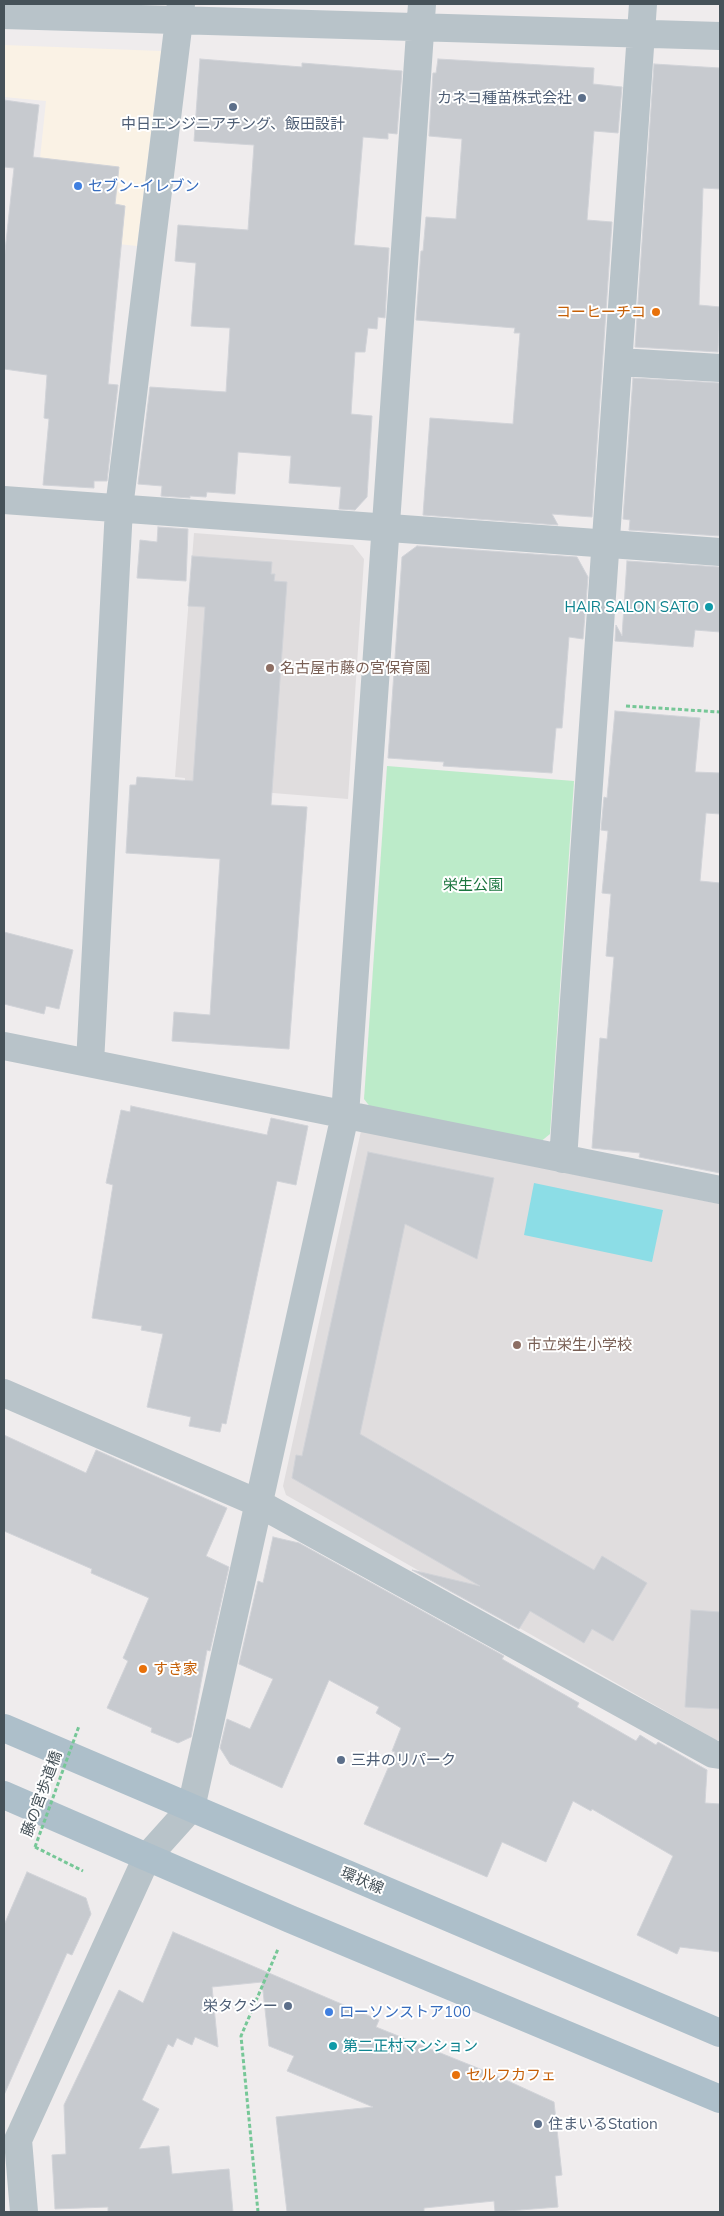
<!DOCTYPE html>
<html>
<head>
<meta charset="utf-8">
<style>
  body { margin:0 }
  #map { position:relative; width:724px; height:2216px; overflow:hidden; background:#efeced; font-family:Mulish,sans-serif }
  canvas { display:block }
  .frame { position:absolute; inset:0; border:5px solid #465259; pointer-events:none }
</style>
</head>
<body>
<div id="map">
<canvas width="724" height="2216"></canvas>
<div class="frame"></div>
</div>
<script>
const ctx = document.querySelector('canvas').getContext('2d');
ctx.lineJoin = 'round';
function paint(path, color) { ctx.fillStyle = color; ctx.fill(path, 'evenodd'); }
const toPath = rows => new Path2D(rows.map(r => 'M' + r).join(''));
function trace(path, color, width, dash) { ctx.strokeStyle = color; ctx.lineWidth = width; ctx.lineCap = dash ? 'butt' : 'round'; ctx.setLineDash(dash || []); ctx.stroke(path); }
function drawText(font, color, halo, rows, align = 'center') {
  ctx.font = font + ' Mulish,"Noto Sans JP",sans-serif'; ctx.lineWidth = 4; ctx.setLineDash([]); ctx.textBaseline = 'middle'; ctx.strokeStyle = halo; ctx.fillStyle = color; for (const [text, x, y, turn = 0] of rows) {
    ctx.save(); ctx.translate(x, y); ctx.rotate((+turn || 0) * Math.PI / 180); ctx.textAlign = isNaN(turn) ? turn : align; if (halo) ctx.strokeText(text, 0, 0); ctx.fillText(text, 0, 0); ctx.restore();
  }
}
paint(toPath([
  [4,45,161,51,137,246,32,235,46,101,4,97]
]), '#faf2e5');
paint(toPath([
  [194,533,353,545,364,559,348,799,185,786,185,778,175,777],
  [361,1131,720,1204,720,1740,716,1740,286,1495,283,1486]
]), '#e0ddde');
paint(toPath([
  [387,766,574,781,550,1134,539,1143,371,1108,364,1099]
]), '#bcebc9');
paint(toPath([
  [534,1183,663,1210,652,1262,524,1235]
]), '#8cdde6');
const building = toPath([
  [200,59,302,67,302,63,402,71,397,134,388,133,388,139,363,137,354,245,389,248,385,318,378,317,377,329,368,328,365,352,355,352,351,414,372,416,367,497,355,510,339,509,341,487,289,483,291,456,238,452,235,494,207,492,206,497,190,496,190,498,161,496,162,486,138,484,150,387,226,392,230,328,191,326,196,263,175,261,178,225,248,230,254,145,194,141,200,59],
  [438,59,594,68,593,84,622,87,618,133,594,131,587,220,612,222,592,517,552,514,558,525,423,515,430,418,513,424,520,333,514,333,515,328,416,320,421,251,423,251,426,217,456,219,462,139,429,136,433,73,436,73,438,59],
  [654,64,720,68,720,189,703,188,699,305,720,307,718,352,635,347,654,64],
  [4,100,39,105,33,157,119,167,115,204,125,206,108,384,118,385,107,481,94,481,94,488,43,485,49,419,44,418,47,375,4,369,4,260,14,168,4,167,4,100],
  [633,378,720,383,720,536,629,530,630,520,623,519,633,378],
  [158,527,188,529,186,581,137,578,140,540,157,542,158,527],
  [417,546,577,557,588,577,583,639,569,637,562,728,556,728,552,773,443,766,444,762,388,758,402,557,417,546],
  [192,556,272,562,271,574,275,574,274,581,287,582,271,805,307,807,289,1049,172,1041,174,1012,210,1015,220,859,126,853,130,785,136,785,137,777,193,781,205,607,188,606,192,556],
  [627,561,720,567,720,632,695,630,693,647,615,641,616,625,622,636,627,561],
  [615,711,700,718,695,772,720,773,720,814,706,813,700,881,720,883,720,1173,639,1157,640,1153,592,1148,600,1038,607,1039,614,957,606,956,611,894,602,893,608,831,601,830,604,797,607,798,615,711],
  [4,932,73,950,59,1009,46,1006,44,1014,4,1004,4,932],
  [131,1106,267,1135,271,1118,308,1126,296,1185,277,1181,226,1424,222,1423,220,1432,189,1426,191,1417,147,1407,163,1334,141,1330,142,1326,92,1318,113,1185,106,1183,121,1110,130,1112,131,1106],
  [368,1152,494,1178,477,1259,405,1224,360,1434,594,1570,602,1556,647,1583,613,1641,592,1629,584,1643,530,1611,519,1629,412,1570,480,1586,292,1478,296,1455,302,1456,368,1152],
  [4,1435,86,1473,96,1450,227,1508,206,1556,229,1567,210,1651,207,1650,191,1737,178,1743,151,1732,152,1728,107,1708,128,1661,123,1658,149,1598,91,1573,92,1569,4,1531,4,1435],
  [273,1537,299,1543,504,1656,502,1659,579,1703,577,1707,636,1741,640,1735,656,1745,658,1742,707,1770,705,1803,720,1804,720,1952,680,1947,677,1954,637,1935,673,1856,592,1809,591,1811,573,1801,546,1862,502,1842,487,1877,364,1824,395,1752,392,1751,401,1728,376,1713,379,1707,329,1680,282,1788,230,1764,220,1748,227,1719,250,1729,273,1679,239,1664,258,1581,263,1583,273,1537],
  [691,1610,720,1612,720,1709,685,1707,691,1610],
  [27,1872,86,1898,91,1914,72,1955,67,1953,4,2095,4,1925,27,1872],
  [173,1932,379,2020,376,2027,495,2075,554,2102,562,2175,555,2176,558,2207,495,2212,494,2201,424,2208,424,2212,287,2212,276,2117,373,2107,287,2071,294,2056,269,2046,262,1982,212,1987,218,2047,195,2037,192,2045,177,2038,173,2047,168,2044,142,2100,159,2109,139,2149,169,2146,172,2174,229,2169,233,2212,108,2212,108,2207,55,2209,52,2155,66,2154,64,2105,119,1990,143,2003,173,1932]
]);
paint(building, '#c7cacf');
trace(building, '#d1d3d8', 1);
trace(toPath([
  [626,706,720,712],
  [35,1847,83,1871],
  [258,2212,241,2036,278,1949]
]), '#76c797', 3, [4, 2.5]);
trace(toPath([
  [4,15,720,36],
  [619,362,720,368],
  [4,500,720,552],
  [4,1046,720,1190],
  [90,1063,119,508,181,4],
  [563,1159,643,4],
  [4,1393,258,1503,713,1754,720,1755],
  [24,2212,18,2140,147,1857,191,1808,345,1115,422,4]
]), '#b8c3c9', 28);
trace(toPath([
  [4,1728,720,2033],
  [4,1795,290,1919,720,2099]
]), '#adbfca', 28);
trace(toPath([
  [35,1847,79,1726]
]), '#76c797', 3, [4, 2.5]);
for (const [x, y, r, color] of [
  [582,98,5,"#5c6f8a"],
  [233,107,5,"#5c6f8a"],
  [78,186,5,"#3f7fe0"],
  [656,312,5,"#e8710a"],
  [709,607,5,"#0f9aa8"],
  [270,668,5,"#8d6e63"],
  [517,1345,5,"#8d6e63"],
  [143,1669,5,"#e8710a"],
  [341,1760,5,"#5c6f8a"],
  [288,2006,5,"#5c6f8a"],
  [329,2012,5,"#3f7fe0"],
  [333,2046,5,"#0f9aa8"],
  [456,2075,5,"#e8710a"],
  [538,2124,5,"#5c6f8a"]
]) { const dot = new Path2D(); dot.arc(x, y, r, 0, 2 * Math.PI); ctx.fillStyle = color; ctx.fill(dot); trace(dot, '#fff', 2); }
drawText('15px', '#4e5e75', '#fff', [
  ["カネコ種苗株式会社",572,98],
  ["中日エンジニアチング、飯田設計",233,124,"center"],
  ["三井のリパーク",351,1760,"left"],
  ["栄タクシー",278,2006],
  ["住まいるStation",548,2124,"left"]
], 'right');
drawText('15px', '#366cbe', '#fff', [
  ["セブン-イレブン",88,186],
  ["ローソンストア100",339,2012]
], 'left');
drawText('15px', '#c56008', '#fff', [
  ["コーヒーチコ",646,312,"right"],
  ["すき家",153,1669],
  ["セルフカフェ",466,2075]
], 'left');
drawText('15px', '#0d838f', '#fff', [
  ["HAIR SALON SATO",699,607],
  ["第二正村マンション",343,2046,"left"]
], 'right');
drawText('15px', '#785e54', '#fff', [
  ["名古屋市藤の宮保育園",280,668],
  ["市立栄生小学校",527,1345]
], 'left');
drawText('15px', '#1b753f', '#fff', [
  ["栄生公園",473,885]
]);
drawText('15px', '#465259', '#fff', [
  ["藤の宮歩道橋",42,1794,-70],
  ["環状線",362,1881,23]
]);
</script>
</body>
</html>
